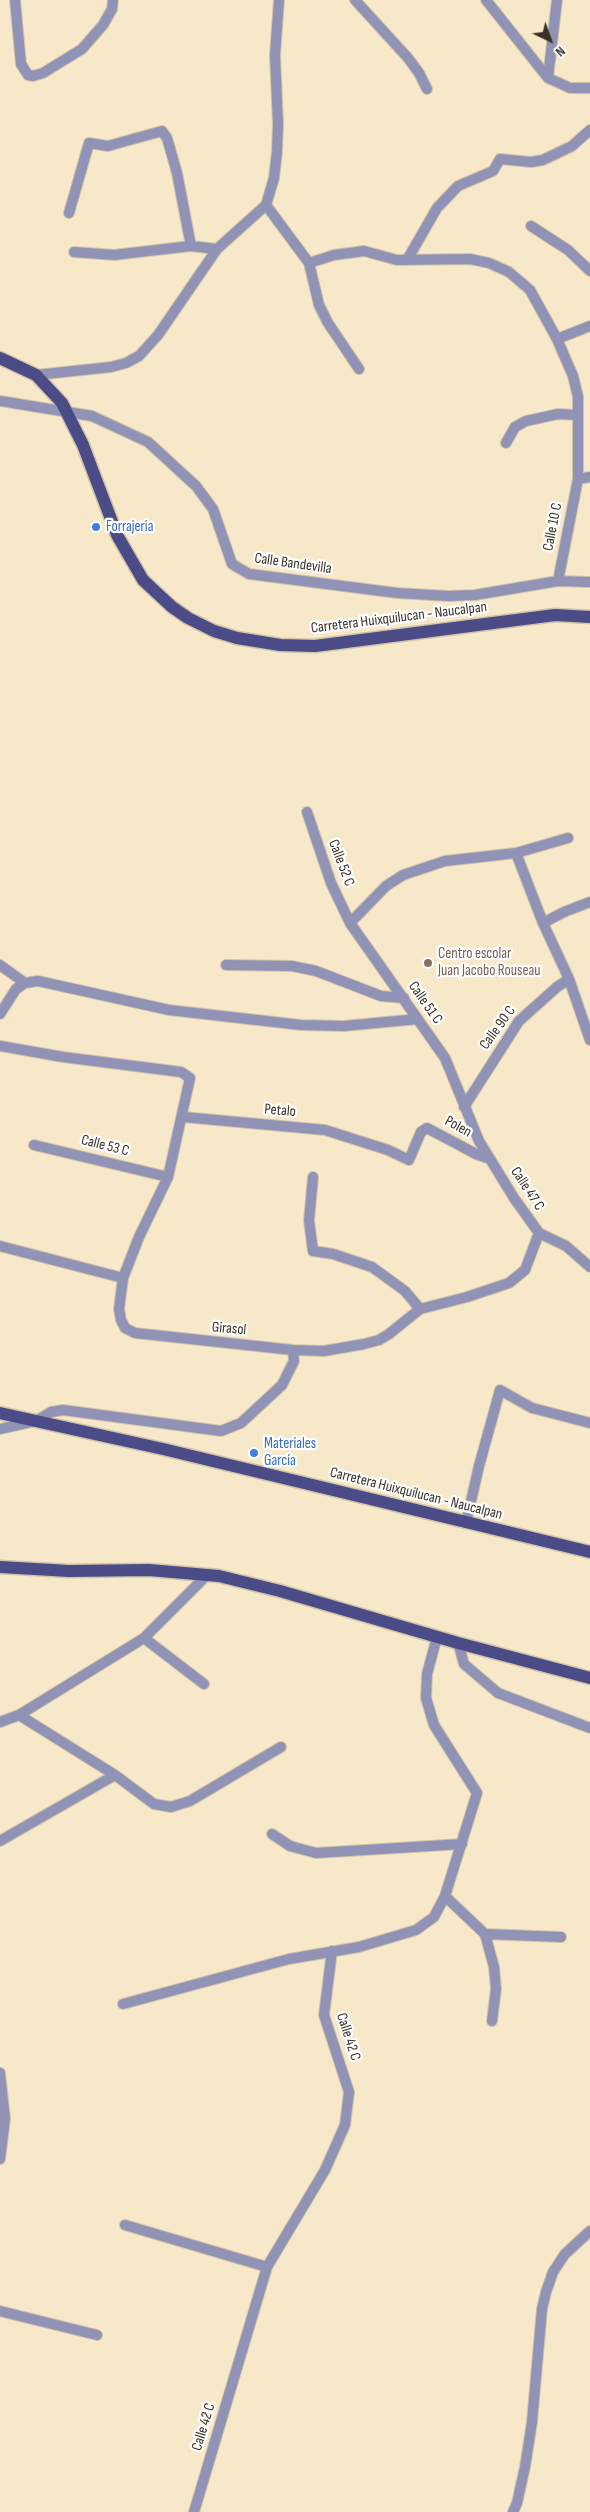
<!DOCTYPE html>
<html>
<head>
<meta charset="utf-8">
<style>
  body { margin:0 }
  #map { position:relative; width:590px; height:2512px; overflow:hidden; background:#f7e8c9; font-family:"Sofia Sans Condensed",sans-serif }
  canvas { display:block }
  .north { position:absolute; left:525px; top:15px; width:50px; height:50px; -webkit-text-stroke:4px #fff; paint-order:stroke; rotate:138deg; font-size:14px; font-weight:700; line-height:20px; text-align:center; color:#383226 }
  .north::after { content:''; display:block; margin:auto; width:18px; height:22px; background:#383226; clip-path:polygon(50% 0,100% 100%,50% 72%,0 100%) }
</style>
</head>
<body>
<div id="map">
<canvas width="590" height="2512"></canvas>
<div class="north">N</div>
</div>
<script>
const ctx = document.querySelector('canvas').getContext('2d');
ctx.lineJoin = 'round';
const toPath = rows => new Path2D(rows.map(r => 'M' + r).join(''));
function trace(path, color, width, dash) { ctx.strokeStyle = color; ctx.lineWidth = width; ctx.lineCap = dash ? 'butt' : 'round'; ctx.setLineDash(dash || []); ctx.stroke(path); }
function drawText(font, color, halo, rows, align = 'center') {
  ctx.font = font + ' "Sofia Sans Condensed",sans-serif'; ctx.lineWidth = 4.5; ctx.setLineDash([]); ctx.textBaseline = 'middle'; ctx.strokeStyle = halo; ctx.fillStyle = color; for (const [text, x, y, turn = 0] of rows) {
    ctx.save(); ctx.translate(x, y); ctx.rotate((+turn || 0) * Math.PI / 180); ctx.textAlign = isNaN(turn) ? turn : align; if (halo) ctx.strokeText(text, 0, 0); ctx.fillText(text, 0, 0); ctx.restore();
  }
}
const street = toPath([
  [15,0,21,64,28,75,33,76,43,73,82,49,103,25,112,9,113,0],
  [355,0,408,58,419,73,427,89],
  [486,0,548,78,570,88,590,88],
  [548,78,557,0],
  [266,205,309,263,319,305,328,323,359,369],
  [69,213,89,143,108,146,162,131,167,138,177,173,191,246],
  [531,226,568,250,590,271],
  [74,252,114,255,191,246,217,249],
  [407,260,437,208,458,186,493,171,500,159,531,162,543,160,572,146,590,130],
  [309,263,334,255,364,251,397,260,470,259,489,263,509,272,530,290,557,339,573,376,578,397,578,479,558,581],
  [557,339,590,326],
  [36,375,111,367,126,363,139,356,158,335,217,249,266,205,274,178,277,152,278,124,275,55,279,0],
  [0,401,92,416,148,442,196,486,213,509,232,564,249,574,397,593,448,596,475,595,558,581,590,582],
  [506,443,515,427,526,421,558,414,578,415],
  [578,479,590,477],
  [307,812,331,883,350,923,445,1058,479,1141,514,1198,539,1233,566,1246,590,1267],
  [568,838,516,853,543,923,569,979,590,1040],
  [350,923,386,886,403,875,445,861,516,853],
  [543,923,564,912,590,902],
  [0,965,25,983],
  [226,965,292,966,316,971,381,996,404,998],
  [0,1014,16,989,25,983,38,981,169,1010,301,1025,344,1026,418,1019],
  [0,1046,63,1057,181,1072,190,1078,168,1177,139,1237,123,1278,119,1309,121,1320,125,1328,135,1333,293,1350,324,1351,364,1344,379,1340,389,1334,420,1309,467,1297,509,1283,525,1270,539,1233],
  [464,1107,519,1021,557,987,569,979],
  [183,1117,325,1130,388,1150,409,1160,421,1132,427,1128,476,1154,490,1159],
  [34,1145,168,1177],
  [313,1177,309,1221,313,1251,333,1254,372,1267,405,1291,420,1309],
  [0,1246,123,1278],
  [0,1429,36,1421,51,1412,63,1410,221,1431,241,1423,282,1385,294,1361,293,1350],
  [466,1523,479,1466,500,1390,532,1408,590,1423],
  [144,1638,204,1684],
  [458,1643,464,1664,498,1693,590,1728],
  [0,1722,19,1715,144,1638,207,1575],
  [115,1775,154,1804,171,1807,190,1801,281,1747],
  [272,1834,290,1846,316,1853,462,1844],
  [0,1841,115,1775,19,1715],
  [445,1896,485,1934,494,1967,496,1989,492,2021],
  [485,1934,561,1937],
  [123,2004,289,1959,359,1947,416,1930,434,1917,445,1896,477,1793,434,1725,426,1698,427,1674,437,1637],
  [0,2073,5,2119,0,2159],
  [125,2225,267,2267],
  [0,2311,97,2335],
  [194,2512,267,2267,325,2170,345,2125,349,2092,324,2015,332,1951],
  [513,2512,517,2503,525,2467,532,2422,542,2309,546,2292,553,2272,565,2254,590,2231]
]);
const primary = toPath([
  [0,358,36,375,62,403,83,445,117,535,143,580,172,607,188,618,214,631,237,638,280,645,315,646,555,615,590,617],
  [0,1413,163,1449,590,1552],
  [0,1567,69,1571,149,1570,219,1576,280,1591,458,1643,590,1678]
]);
trace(street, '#d1c4a8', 12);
trace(primary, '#d1c4a8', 15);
trace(street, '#9093b6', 10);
trace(primary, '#4a4b87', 12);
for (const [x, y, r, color] of [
  [96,527,5,"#3f7fe0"],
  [428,963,5,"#8d6e63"],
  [254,1453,5,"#3f7fe0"]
]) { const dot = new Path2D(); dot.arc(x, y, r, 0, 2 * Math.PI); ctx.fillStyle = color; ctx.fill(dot); trace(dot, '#fff', 2); }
drawText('15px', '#366cbe', '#fff', [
  ["Forrajeria",106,527],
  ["Materiales",264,1444],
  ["García",264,1461]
], 'left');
drawText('15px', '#383226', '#fff', [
  ["Calle 10 C",553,527,-79],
  ["Calle Bandevilla",293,564,8],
  ["Carretera Huixquilucan - Naucalpan",399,618,-7],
  ["Calle 52 C",341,863,69],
  ["Calle 51 C",425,1003,55],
  ["Calle 90 C",498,1028,-54],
  ["Petalo",280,1111,5],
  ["Polen",458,1127,29],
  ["Calle 53 C",105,1146,14],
  ["Calle 47 C",527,1189,57],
  ["Girasol",229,1329,5],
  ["Carretera Huixquilucan - Naucalpan",416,1494,14],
  ["Calle 42 C",348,2037,72],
  ["Calle 42 C",204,2427,-73]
]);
drawText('15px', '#785e54', '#fff', [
  ["Centro escolar",438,954],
  ["Juan Jacobo Rouseau",438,971]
], 'left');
</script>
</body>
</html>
